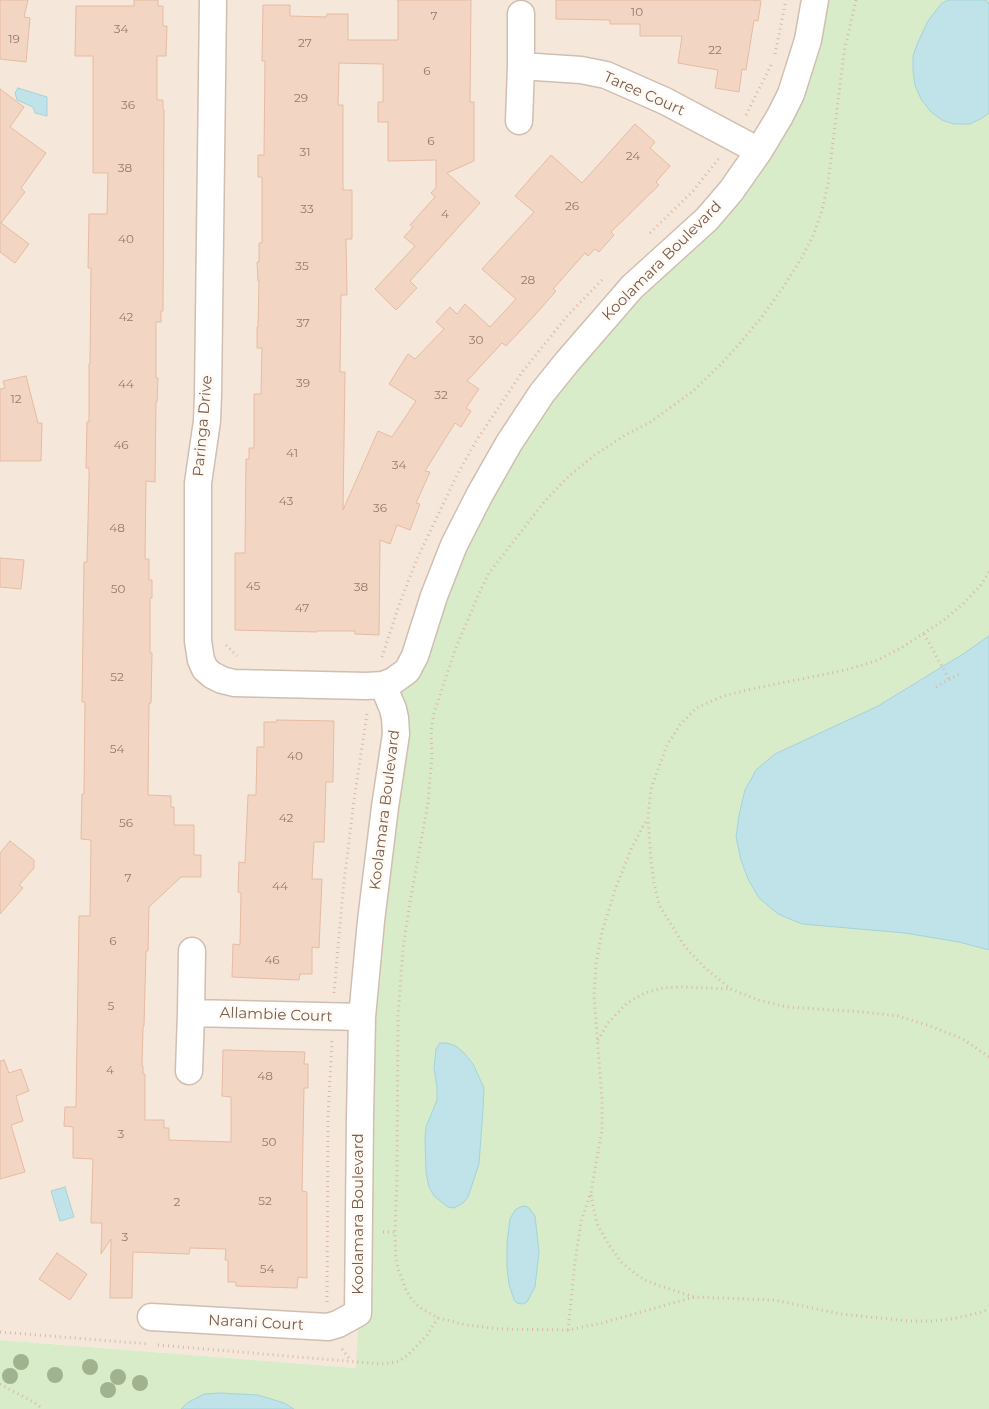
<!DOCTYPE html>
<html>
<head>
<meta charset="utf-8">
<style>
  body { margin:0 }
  canvas { display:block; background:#fdf6ec }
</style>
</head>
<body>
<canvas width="989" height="1409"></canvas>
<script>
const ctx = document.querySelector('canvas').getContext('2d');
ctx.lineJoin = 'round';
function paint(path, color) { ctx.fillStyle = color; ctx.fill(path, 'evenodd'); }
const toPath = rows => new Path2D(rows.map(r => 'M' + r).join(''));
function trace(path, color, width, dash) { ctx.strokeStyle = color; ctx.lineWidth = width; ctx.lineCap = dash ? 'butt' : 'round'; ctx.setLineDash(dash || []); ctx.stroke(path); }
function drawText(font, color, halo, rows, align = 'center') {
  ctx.font = font + ' Montserrat,sans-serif'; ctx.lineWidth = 5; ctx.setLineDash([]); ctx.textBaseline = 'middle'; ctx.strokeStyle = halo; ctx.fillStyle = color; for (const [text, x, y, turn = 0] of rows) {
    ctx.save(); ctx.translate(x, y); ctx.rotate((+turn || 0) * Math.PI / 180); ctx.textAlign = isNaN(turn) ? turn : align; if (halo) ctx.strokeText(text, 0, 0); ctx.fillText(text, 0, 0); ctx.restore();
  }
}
paint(toPath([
  [0,0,989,0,356,1368,0,1340]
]), '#f5e8da');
paint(toPath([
  [815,0,989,0,989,1409,0,1409,0,1340,356,1368,393,681,509,443,745,171]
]), '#d8ecc9');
const water = toPath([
  [948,0,985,0,989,3,989,113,982,118,970,124,954,124,942,120,931,112,921,99,915,85,913,71,913,56,918,42,928,21,941,4,948,0],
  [18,88,47,97,47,116,35,113,33,107,17,100,15,93,18,88],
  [989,636,989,950,959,942,905,933,802,924,778,914,759,898,748,879,741,860,736,837,739,815,745,790,756,770,775,754,878,706,963,654,989,636],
  [440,1043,447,1043,456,1046,464,1053,473,1064,484,1088,483,1109,479,1164,468,1197,463,1203,454,1208,448,1207,434,1196,429,1187,426,1172,425,1139,426,1127,437,1100,437,1087,434,1068,436,1049,440,1043],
  [65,1187,74,1217,60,1221,51,1191,65,1187],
  [525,1206,529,1208,535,1216,539,1252,535,1287,527,1302,523,1304,517,1303,514,1300,509,1284,507,1267,507,1242,510,1219,515,1210,520,1207,525,1206],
  [221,1393,258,1395,284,1403,294,1409,181,1409,187,1403,204,1394,221,1393]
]);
paint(water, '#bfe3e8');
trace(water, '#a5d3da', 1);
const building = toPath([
  [0,0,28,0,24,17,30,18,26,62,0,59,0,0],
  [134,0,158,0,158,6,163,6,163,26,167,26,166,56,157,56,157,100,163,100,163,109,164,110,163,311,161,311,161,322,156,322,156,378,158,378,157,402,156,402,155,482,146,481,145,559,149,559,149,580,152,580,152,598,150,598,150,653,152,653,151,703,149,703,148,795,171,796,171,807,174,807,174,825,194,825,194,855,201,855,201,877,181,877,149,907,148,951,146,951,144,1026,143,1026,142,1066,143,1066,143,1074,145,1074,145,1120,164,1120,164,1128,169,1128,169,1140,231,1142,231,1097,222,1096,223,1050,305,1052,304,1064,308,1064,308,1088,304,1088,302,1191,307,1192,307,1278,298,1277,297,1288,236,1286,236,1282,228,1282,228,1260,225,1260,226,1249,190,1248,189,1254,133,1252,132,1298,110,1298,111,1239,101,1254,102,1223,91,1223,93,1159,73,1158,73,1127,64,1126,65,1107,76,1107,79,916,90,916,91,840,81,839,82,794,84,794,85,702,82,702,84,562,87,562,89,480,89,468,86,468,87,422,89,422,89,364,90,364,91,268,88,268,89,214,107,214,108,173,93,173,93,56,75,56,76,6,134,6,134,0],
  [398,0,471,0,470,102,474,102,474,161,447,173,480,203,410,281,417,288,396,310,375,289,415,246,404,237,413,227,410,225,435,197,431,193,436,188,436,160,388,161,388,122,378,122,378,102,383,102,383,64,339,63,338,105,343,105,343,190,352,190,352,239,346,239,347,295,341,295,340,372,345,372,343,510,378,431,392,437,416,401,389,384,408,354,415,359,444,329,436,322,450,307,457,314,465,304,490,327,516,299,482,269,534,212,515,196,551,155,582,183,635,124,655,142,650,148,670,166,656,182,659,185,611,232,614,235,599,252,595,249,588,256,585,253,553,289,556,291,534,316,506,346,502,343,467,381,479,389,466,408,471,411,461,427,455,423,425,471,430,472,416,503,420,504,410,530,397,525,390,544,380,540,379,635,355,634,355,631,317,631,317,632,235,630,235,553,245,553,246,459,249,459,249,448,254,448,254,394,261,394,262,348,257,348,257,327,258,327,259,281,258,281,257,262,259,262,259,243,262,243,262,177,258,177,258,155,264,155,265,61,262,61,263,5,290,5,290,16,326,17,327,14,348,14,348,40,398,40,398,0],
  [556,0,750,0,761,1,758,21,754,20,746,70,742,69,739,92,715,88,718,70,678,63,682,36,640,36,640,24,610,24,610,20,556,19,556,0],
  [0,89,24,107,10,127,46,153,21,188,25,192,1,223,29,244,15,263,0,252,0,89],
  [26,376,38,423,42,423,41,461,0,461,0,389,5,388,3,381,26,376],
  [0,558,24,560,21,589,0,587,0,558],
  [277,720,334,721,333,782,326,782,324,842,314,842,312,879,322,879,319,948,312,947,312,974,300,974,299,980,232,977,233,944,240,945,241,893,238,892,239,862,245,863,248,795,256,795,257,747,264,747,264,722,276,722,277,720],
  [10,841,34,860,34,868,19,885,23,888,0,914,0,853,10,841],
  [4,1060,9,1073,21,1069,29,1091,16,1096,23,1121,11,1125,25,1172,0,1179,0,1061,4,1060],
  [57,1253,87,1274,70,1300,39,1279,57,1253]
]);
paint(building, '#f3d5c3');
trace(building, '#e6bba3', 1);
const minor = toPath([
  [213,0,208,395,207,421,198,483,198,641,201,660,205,669,212,675,222,680,234,683,366,686,383,685],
  [521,14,521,66],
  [519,121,521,66,581,70,606,75,665,101,759,151],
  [191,1013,192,951],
  [189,1071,191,1013,362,1017],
  [151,1317,328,1327,338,1324,358,1313,360,1117,362,1017,371,921,385,807,396,734,395,718,393,709,383,685,393,681,407,671,415,656,434,596,454,545,480,494,509,443,542,393,567,362,632,287,707,219,731,191,759,151,780,116,791,94,808,40,815,0]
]);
trace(minor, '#d1beb0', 29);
trace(toPath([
  [856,0,844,52,828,183,822,211,813,236,801,259,784,286,761,318,740,343,720,365,693,391,649,423,627,434,596,454,570,475,544,502,489,573,480,591,455,650,434,713,431,730,432,756,428,803,410,902,403,949,398,1016,397,1179,395,1232,396,1260,399,1271,406,1290,411,1298,419,1307,428,1312,438,1318,467,1325,501,1329,568,1330,602,1323,694,1297,774,1300,841,1314,908,1321,933,1321,957,1318,982,1312,989,1309],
  [775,54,786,0],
  [746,115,772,63],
  [650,233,693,191,720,157],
  [989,572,981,585,963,604,944,620,901,648,878,660,846,670,751,689,723,696,696,708,680,725,667,745,651,789,648,817,651,861,654,883,659,905,685,947,705,968,731,989,758,1000,787,1007,864,1012,898,1016,930,1026,963,1039,989,1057],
  [924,634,949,679],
  [226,645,237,656],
  [382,657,399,605,417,559,457,475,478,438,523,371,568,315,602,280],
  [936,687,961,673],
  [334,993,343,891,354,800,367,714],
  [598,1040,608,1023,627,1003,645,993,663,988,681,987,731,989],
  [591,1195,597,1224,609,1245,622,1263,636,1274,645,1280,657,1285,694,1297],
  [383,1232,395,1232],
  [327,1302,328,1117,332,1041],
  [568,1330,575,1262,581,1222,591,1192,602,1130,602,1100,594,996,596,964,602,932,616,887,632,847,647,819],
  [0,1332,149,1344],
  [158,1345,381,1364,390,1363,399,1361,408,1355,427,1335,438,1318],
  [342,1349,351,1361],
  [0,1384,35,1403,43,1409]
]), '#d9b8a5', 3, [1, 4]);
trace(minor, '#fff', 26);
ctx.fillStyle = '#a0b28e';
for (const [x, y] of [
  [21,1362],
  [90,1367],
  [55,1375],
  [10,1376],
  [118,1377],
  [140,1383],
  [108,1390]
]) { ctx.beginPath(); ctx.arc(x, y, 8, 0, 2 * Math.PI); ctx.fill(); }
drawText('12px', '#987a6a', null, [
  ["10",637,12],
  ["7",434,16],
  ["34",121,29],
  ["19",14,39],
  ["27",305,43],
  ["22",715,50],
  ["6",427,71],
  ["29",301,98],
  ["36",128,105],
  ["6",431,141],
  ["31",305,152],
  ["24",633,156],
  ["38",125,168],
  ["26",572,206],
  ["33",307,209],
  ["4",445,214],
  ["40",126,239],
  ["35",302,266],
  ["28",528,280],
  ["42",126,317],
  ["37",303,323],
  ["30",476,340],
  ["39",303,383],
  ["44",126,384],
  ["32",441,395],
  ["12",16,399],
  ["46",121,445],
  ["41",292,453],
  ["34",399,465],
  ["43",286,501],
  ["36",380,508],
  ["48",117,528],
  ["45",253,586],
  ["38",361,587],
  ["50",118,589],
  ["47",302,608],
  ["52",117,677],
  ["54",117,749],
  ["40",295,756],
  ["42",286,818],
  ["56",126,823],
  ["7",128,878],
  ["44",280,886],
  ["6",113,941],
  ["46",272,960],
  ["5",111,1006],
  ["4",110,1070],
  ["48",265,1076],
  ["3",121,1134],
  ["50",269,1142],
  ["52",265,1201],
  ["2",177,1202],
  ["3",125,1237],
  ["54",267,1269]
]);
drawText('15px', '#7a5c4d', '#fffaf3', [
  ["Taree Court",644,94,24],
  ["Koolamara Boulevard",662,261,-45],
  ["Paringa Drive",203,426,-85],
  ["Koolamara Boulevard",385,810,-83],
  ["Allambie Court",276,1015,2],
  ["Koolamara Boulevard",359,1214,-90],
  ["Narani Court",256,1323,3]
]);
</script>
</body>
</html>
